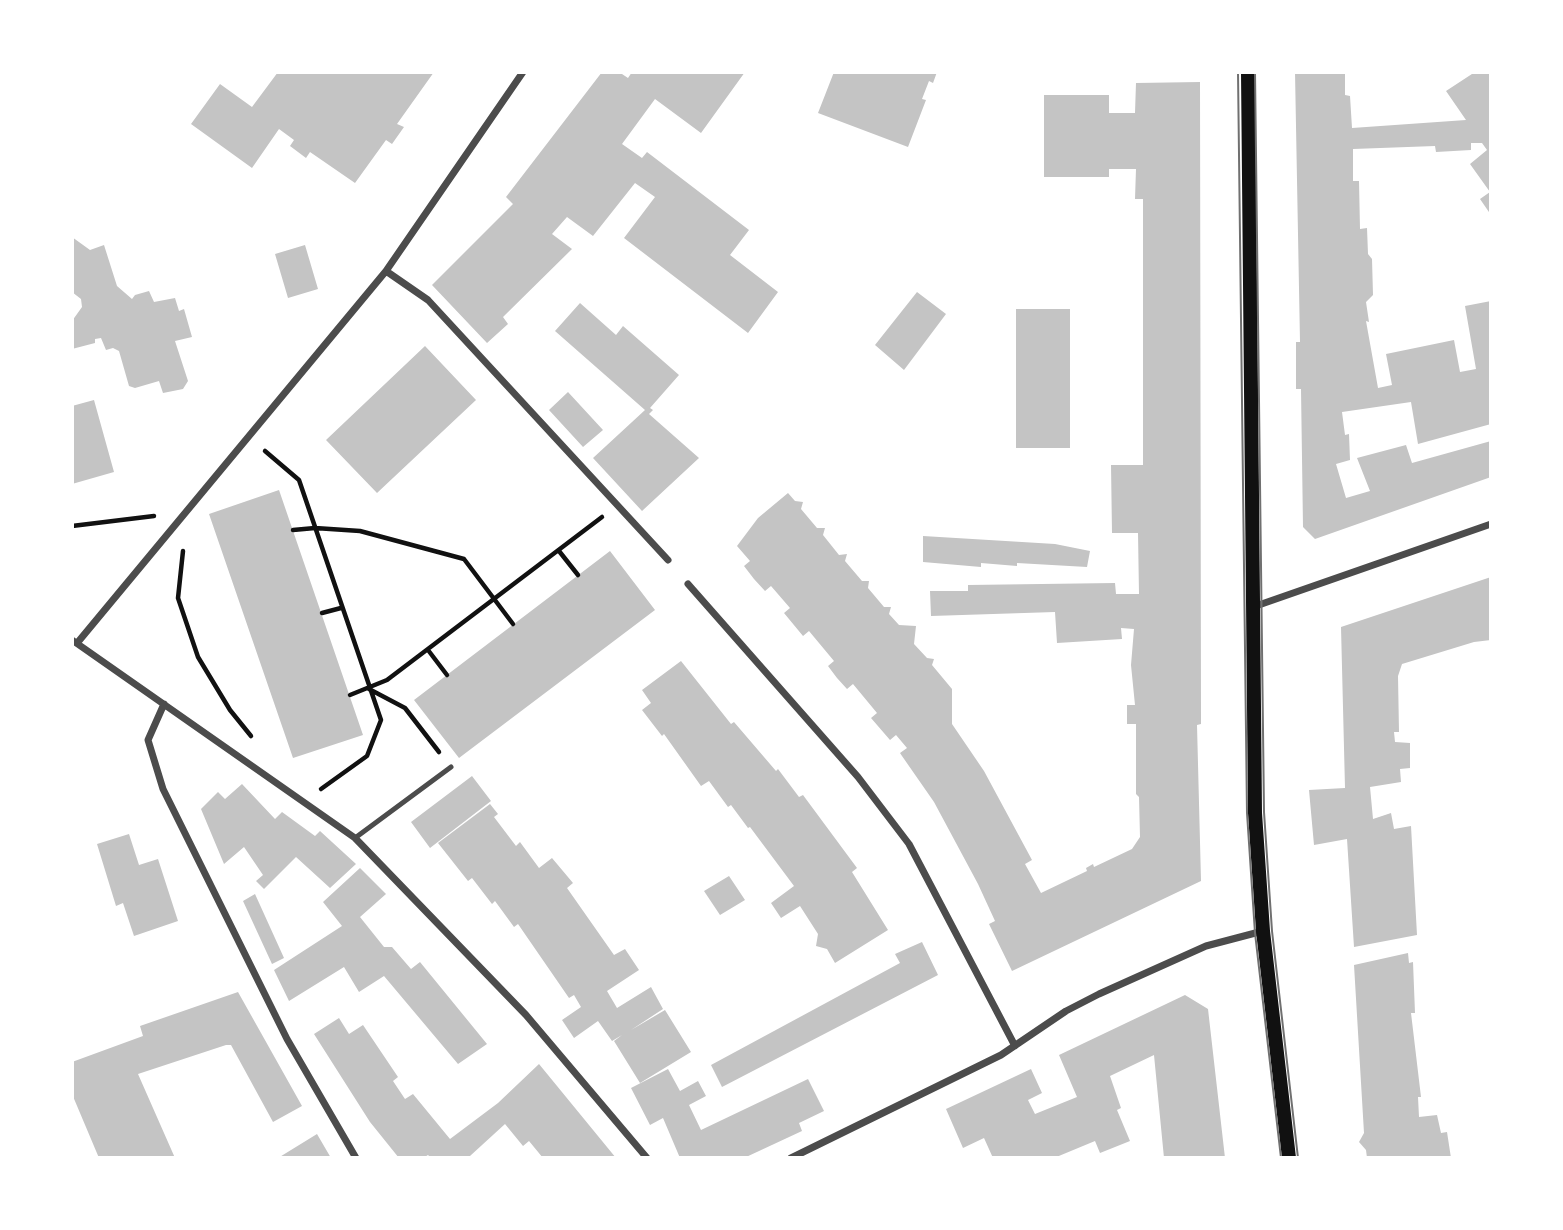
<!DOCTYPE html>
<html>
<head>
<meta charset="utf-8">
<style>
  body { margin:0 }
  #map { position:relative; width:1563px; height:1230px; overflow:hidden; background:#fff; font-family:"Roboto Condensed",sans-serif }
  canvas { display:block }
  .frame { position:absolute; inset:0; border:74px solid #fff; pointer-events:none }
</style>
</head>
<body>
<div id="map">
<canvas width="1563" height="1230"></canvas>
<div class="frame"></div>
</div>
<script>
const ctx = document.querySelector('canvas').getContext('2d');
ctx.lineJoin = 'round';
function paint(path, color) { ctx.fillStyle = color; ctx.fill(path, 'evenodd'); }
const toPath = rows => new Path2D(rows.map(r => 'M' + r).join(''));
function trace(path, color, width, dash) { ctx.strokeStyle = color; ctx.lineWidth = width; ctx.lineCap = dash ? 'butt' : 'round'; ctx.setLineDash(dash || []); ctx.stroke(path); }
paint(toPath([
  [278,72,434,72,397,124,404,127,392,144,386,140,355,183,310,152,306,158,290,146,294,140,279,129,252,168,191,124,220,84,252,107],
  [602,72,619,72,628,78,632,72,745,72,701,133,655,99,622,144,642,158,647,152,749,230,730,255,778,292,748,333,624,238,655,197,635,183,593,236,567,217,552,234,572,249,503,317,508,324,487,343,432,285,513,204,506,197],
  [834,72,937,72,933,83,929,81,922,99,926,100,908,147,818,113],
  [1295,72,1345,72,1345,95,1350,96,1352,128,1466,120,1446,91,1475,72,1491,72,1491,215,1480,199,1490,192,1470,164,1487,150,1482,143,1471,143,1471,150,1436,152,1435,146,1353,149,1353,181,1359,181,1360,229,1367,228,1368,254,1372,259,1373,295,1366,302,1369,322,1366,321,1378,388,1392,385,1386,354,1454,340,1460,372,1476,369,1465,306,1491,301,1491,424,1418,444,1411,402,1342,412,1345,435,1349,434,1350,460,1336,464,1346,498,1370,491,1357,458,1406,445,1412,463,1491,441,1491,477,1315,539,1303,527,1301,389,1296,389,1296,342,1300,342],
  [1200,82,1201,724,1197,725,1201,881,1012,971,989,924,995,921,978,884,934,802,902,756,900,753,907,748,896,735,890,740,871,718,877,713,853,684,847,689,837,678,828,666,834,661,809,631,803,636,784,613,790,608,771,586,765,591,754,579,744,566,750,561,737,546,758,518,788,493,795,501,803,502,801,509,817,528,825,528,823,535,839,555,847,554,845,561,862,581,869,581,868,588,884,607,891,607,889,614,899,625,916,626,914,644,927,658,934,659,932,665,952,689,952,724,984,771,1032,860,1025,864,1041,893,1087,871,1086,868,1093,864,1094,867,1132,849,1140,837,1139,797,1136,794,1136,724,1127,724,1127,705,1135,705,1131,665,1134,629,1121,628,1122,639,1057,643,1055,612,931,616,930,591,968,591,968,585,1115,583,1116,594,1139,594,1138,533,1112,533,1111,465,1143,465,1143,199,1135,199,1136,169,1109,169,1109,177,1044,177,1044,95,1109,95,1109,113,1135,113,1136,83],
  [72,237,90,250,104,245,117,286,132,299,135,295,149,291,154,302,175,298,179,311,184,309,192,337,175,341,188,381,183,389,163,393,159,381,135,388,129,386,119,351,113,348,106,350,101,338,95,339,95,343,72,349,72,321,82,307,81,299,72,292],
  [305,245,318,289,288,298,275,254],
  [917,292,946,314,904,370,875,345],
  [580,303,616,335,623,326,679,375,650,408,653,410,649,414,699,458,642,511,593,458,645,410,555,331],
  [1016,309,1070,309,1070,448,1016,448],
  [425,346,476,400,377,493,326,440],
  [568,392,603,430,583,447,549,410],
  [94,400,114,472,72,484,72,406],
  [279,490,363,735,293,758,209,514],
  [923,536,1055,544,1090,551,1087,567,1017,563,1017,566,981,563,981,567,923,562],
  [610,551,655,610,459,758,414,700],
  [1491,577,1491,640,1474,642,1402,664,1398,676,1399,732,1394,732,1395,742,1410,743,1410,768,1400,769,1401,782,1370,787,1373,819,1391,813,1394,829,1411,826,1417,935,1354,947,1347,839,1314,845,1309,790,1345,788,1341,627],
  [681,661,731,724,734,722,776,771,778,769,799,797,803,795,857,868,852,872,888,930,835,963,827,949,816,946,818,934,800,906,781,918,771,903,794,886,750,827,748,828,731,805,728,807,709,781,701,786,664,734,662,736,642,710,651,703,642,690],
  [472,776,491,801,430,848,411,822],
  [242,784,275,819,282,812,315,836,320,831,356,864,330,888,296,857,264,889,256,881,263,875,244,847,224,864,201,809,218,792,225,799],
  [490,804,498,814,494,817,516,846,520,842,539,868,552,858,573,883,567,888,614,955,625,949,639,970,607,991,617,1008,651,987,663,1009,631,1030,665,1010,691,1052,640,1083,614,1041,622,1035,612,1041,598,1021,574,1038,562,1020,581,1007,574,995,569,998,518,924,514,927,495,901,492,904,472,878,468,881,438,843],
  [129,834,139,865,158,859,178,921,134,936,123,903,116,906,97,844],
  [360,868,386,894,360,917,384,947,392,947,411,969,420,962,487,1044,458,1064,384,976,359,992,344,967,289,1001,274,970,342,926,323,902],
  [729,876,745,900,720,915,704,891],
  [255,894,284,958,272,964,243,901],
  [922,942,938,975,722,1087,711,1065,900,963,895,954],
  [1408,953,1409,963,1413,962,1415,1013,1411,1013,1421,1097,1418,1097,1419,1117,1437,1115,1441,1133,1447,1132,1451,1158,1367,1158,1366,1150,1359,1142,1364,1133,1354,965],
  [238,992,302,1106,273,1122,231,1045,226,1045,138,1074,175,1158,99,1158,72,1094,72,1062,143,1036,140,1026],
  [1185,995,1208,1009,1225,1158,1164,1158,1154,1055,1110,1076,1121,1108,1117,1110,1130,1141,1100,1153,1095,1141,1054,1158,993,1158,984,1138,963,1148,946,1109,1031,1069,1042,1093,1028,1100,1035,1114,1077,1097,1059,1055],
  [339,1018,349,1034,363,1025,398,1077,393,1081,405,1099,413,1094,450,1139,498,1103,539,1064,616,1158,543,1158,529,1141,523,1146,505,1124,470,1156,472,1158,431,1158,428,1155,423,1158,399,1158,370,1122,314,1034],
  [668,1069,680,1091,698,1081,706,1096,689,1105,701,1130,808,1079,824,1111,799,1123,802,1131,744,1158,680,1158,663,1118,650,1125,631,1088],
  [317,1134,331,1158,278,1158]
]), '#c4c4c4');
trace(toPath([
  [265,451,299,480,381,720,367,756,321,789],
  [72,526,154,516],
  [293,530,315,528,360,531,464,559,513,624],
  [183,551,178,598,198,657,230,710,251,736],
  [559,551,578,575],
  [322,613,341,608],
  [428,650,447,675],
  [369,689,405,708,439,752],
  [350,695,387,680,602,517]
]), '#111', 4.5);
trace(toPath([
  [355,838,451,767]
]), '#4c4c4c', 5);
trace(toPath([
  [386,271,428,300,668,560],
  [688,584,858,777,909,844,1015,1046],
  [1253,607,1491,524],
  [72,640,355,838,526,1015,647,1158],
  [78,642,386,271,523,72],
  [164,704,148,740,163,789,287,1039,356,1158],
  [791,1158,1001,1055,1066,1011,1099,994,1206,946,1263,931]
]), '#4c4c4c', 7);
trace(toPath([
  [1248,72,1255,813,1263,931,1289,1158]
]), '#111', 14);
trace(toPath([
  [1238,72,1247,813,1255,933,1281,1158],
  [1255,72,1264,812,1272,931,1298,1158]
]), '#707070', 2);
</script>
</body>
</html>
